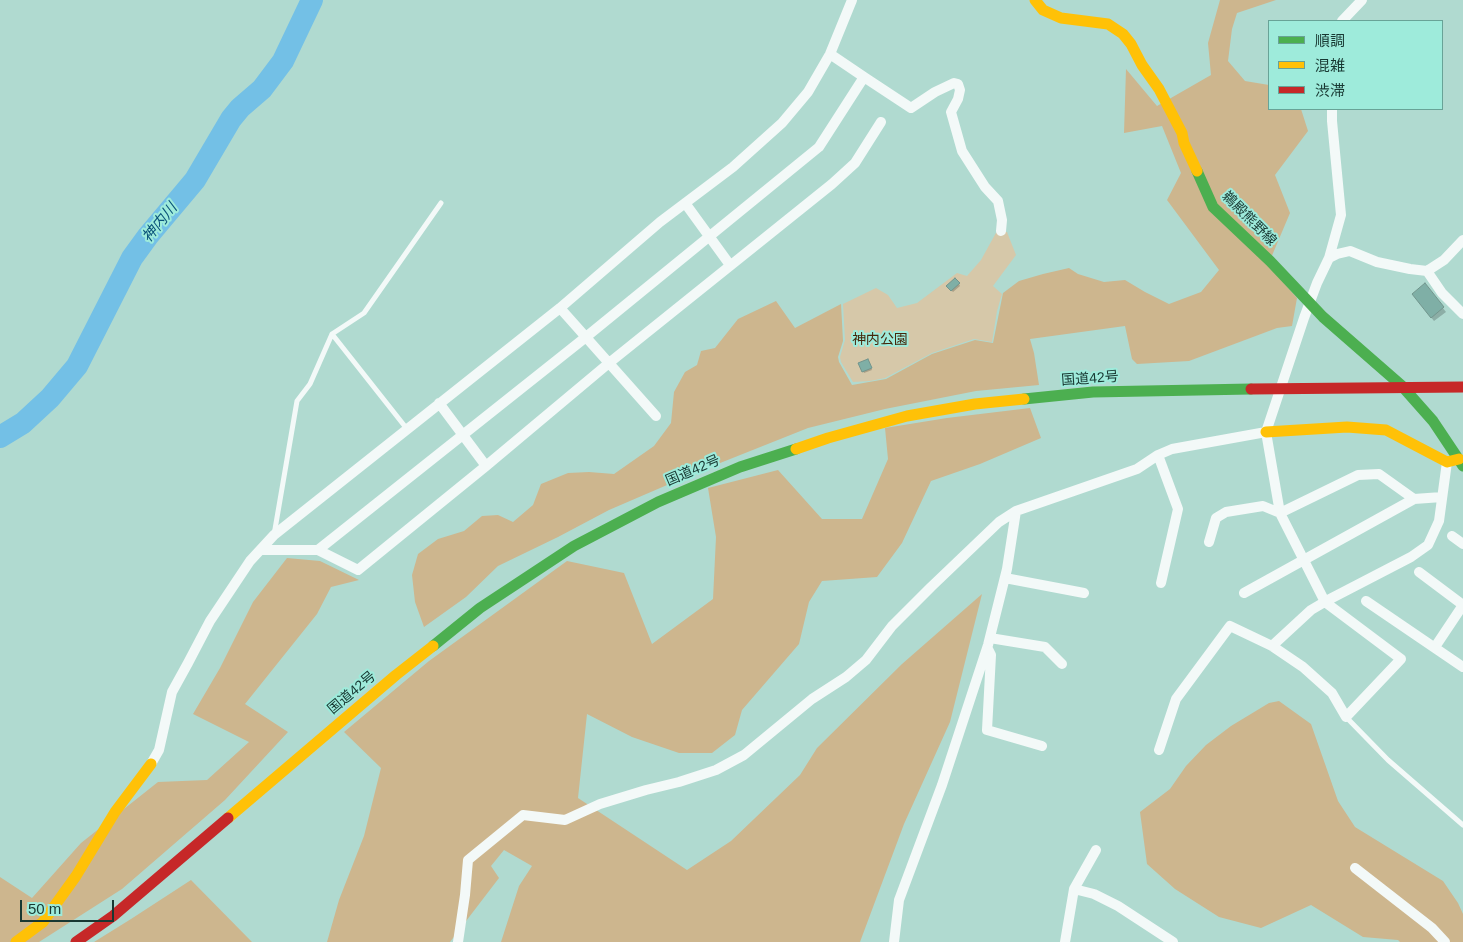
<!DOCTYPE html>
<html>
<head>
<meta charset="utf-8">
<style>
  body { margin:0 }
  #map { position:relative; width:1463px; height:942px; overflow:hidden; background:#b0dad0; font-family:Arial,"Noto Sans JP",sans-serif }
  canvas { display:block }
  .legend { position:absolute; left:1268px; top:20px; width:175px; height:90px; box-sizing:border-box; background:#9eebdb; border:1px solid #68a397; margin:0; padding:6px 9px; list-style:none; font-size:15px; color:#183832 }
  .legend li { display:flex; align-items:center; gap:10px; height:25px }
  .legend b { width:25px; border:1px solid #68a397 }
  .scale { position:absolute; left:20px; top:900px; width:94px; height:22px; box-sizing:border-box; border:2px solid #183832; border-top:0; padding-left:6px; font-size:15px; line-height:18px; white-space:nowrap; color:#183832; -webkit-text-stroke:4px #9eebdb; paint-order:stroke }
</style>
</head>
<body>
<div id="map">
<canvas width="1463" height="942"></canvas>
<ul class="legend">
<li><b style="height:6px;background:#4caf50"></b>順調</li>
<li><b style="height:6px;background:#ffc107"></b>混雑</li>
<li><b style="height:6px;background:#c62828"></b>渋滞</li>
</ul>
<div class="scale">50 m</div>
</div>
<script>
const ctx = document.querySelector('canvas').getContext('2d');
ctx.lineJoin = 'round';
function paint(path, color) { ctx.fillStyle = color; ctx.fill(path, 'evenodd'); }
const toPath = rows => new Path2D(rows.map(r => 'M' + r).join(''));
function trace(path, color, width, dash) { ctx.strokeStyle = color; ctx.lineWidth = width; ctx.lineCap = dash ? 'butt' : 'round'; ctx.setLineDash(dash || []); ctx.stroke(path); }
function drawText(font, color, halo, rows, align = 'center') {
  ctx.font = font + ' Arial,"Noto Sans JP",sans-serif'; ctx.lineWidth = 4; ctx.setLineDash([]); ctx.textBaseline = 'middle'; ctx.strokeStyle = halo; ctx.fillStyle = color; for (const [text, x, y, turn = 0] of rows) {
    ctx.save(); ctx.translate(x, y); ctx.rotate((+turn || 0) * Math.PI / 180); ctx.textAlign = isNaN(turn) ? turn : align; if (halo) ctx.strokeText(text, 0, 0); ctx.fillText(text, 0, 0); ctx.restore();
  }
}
paint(toPath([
  [997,231,1007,232,1016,255,993,286,1002,294,997,311,992,342,974,339,932,353,885,378,870,381,853,382,841,362,840,357,845,340,843,304,876,288,888,295,897,308,917,303,957,273,967,276,981,260]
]), '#d6c8a9');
paint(toPath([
  [1220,0,1276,0,1237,13,1232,29,1228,61,1245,81,1269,85,1269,109,1301,109,1308,131,1275,175,1290,213,1268,265,1297,298,1292,326,1277,328,1189,361,1137,364,1132,359,1125,326,1030,339,1034,353,1039,385,976,391,885,409,808,428,695,473,609,510,558,537,498,566,466,597,424,627,415,602,412,575,418,554,438,539,464,531,482,516,498,515,513,522,533,505,541,484,568,473,589,472,614,474,654,446,671,423,674,392,685,372,697,365,701,351,715,348,738,319,776,301,795,328,841,304,843,341,838,357,839,362,852,385,886,379,932,354,975,340,993,343,1003,293,1019,281,1043,274,1069,268,1078,274,1104,282,1125,280,1145,292,1169,304,1201,292,1219,270,1167,200,1181,173,1162,126,1124,133,1126,69,1157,106,1211,75,1208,43],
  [1030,408,1041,438,980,464,931,481,902,543,877,577,822,581,809,602,799,644,742,710,735,735,712,753,679,753,632,737,587,714,578,798,687,870,731,841,800,775,817,748,902,664,982,594,950,722,904,824,860,942,501,942,519,886,532,866,504,850,491,866,499,878,450,942,327,942,339,900,364,836,381,768,344,732,429,661,567,561,624,573,652,644,713,599,716,537,708,488,778,470,822,519,862,519,888,459,885,428,947,418],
  [287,558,320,561,359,580,331,587,317,614,245,704,288,732,225,800,122,889,39,942,0,942,0,877,32,898,81,843,158,782,207,780,249,742,193,714,220,668,253,602],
  [1279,701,1311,724,1338,801,1355,827,1443,881,1458,903,1463,914,1463,942,1400,942,1398,940,1363,937,1311,905,1261,928,1219,917,1175,889,1147,864,1140,812,1170,789,1186,766,1206,745,1231,726,1269,703],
  [191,880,252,942,94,942,131,919]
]), '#cdb68e');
paint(toPath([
  [959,284,960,286,953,292,949,288],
  [1425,285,1446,312,1434,321,1416,298],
  [867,360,872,370,864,373,859,363]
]), '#0003');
trace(toPath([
  [0,437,23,423,50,398,77,366,132,258,148,236,195,180,231,119,240,108,262,89,283,61,312,0]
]), '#73c0e6', 22);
const building = toPath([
  [955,278,960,283,951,291,946,286,955,278],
  [1425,283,1444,307,1431,318,1412,294,1425,283],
  [868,359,872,368,862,372,858,363,868,359]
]);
paint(building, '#7fafa6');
trace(building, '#72958d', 1);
trace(toPath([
  [332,334,407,429],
  [274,535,297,401,310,384,332,334,364,313,441,203],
  [1346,717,1388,760,1463,825]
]), '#f3f9f8', 5);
trace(toPath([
  [1342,21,1362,0],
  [864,77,911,108,935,92,954,83,958,84,960,90,958,99,951,112,962,151,985,187,998,201,1002,220,1001,231],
  [685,203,730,265],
  [1329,258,1337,254,1350,251,1377,262,1410,269,1427,271,1444,260,1463,240],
  [1427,271,1442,293,1463,314],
  [560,308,656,416],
  [439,403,486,466],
  [1158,455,1178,509,1161,583],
  [1452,536,1463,544],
  [1209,542,1216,518,1226,512,1263,506,1280,513,1358,475,1379,474,1414,499,1442,497],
  [261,550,318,550,586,337,819,147,864,77,830,54],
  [318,550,358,570,486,466,609,363,832,184,855,163,881,122],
  [1419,572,1463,605],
  [1005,578,1084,593],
  [1244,593,1414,499],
  [1366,601,1463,667],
  [990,638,1045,647,1062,664],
  [1272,646,1311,610,1328,600,1411,557,1428,545,1439,521,1447,462],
  [1435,647,1463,605],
  [988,649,991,655,987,730,1042,746],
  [1159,750,1176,699,1230,626,1272,646,1303,667,1332,693,1346,717,1401,659,1325,602,1280,513,1266,432,1304,318,1317,283,1329,258,1341,215,1332,121,1332,109],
  [151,764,159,750,172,692,188,663,210,621,250,561,274,535,560,308,660,222,733,167,782,123,808,92,830,54,852,0],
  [1355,868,1432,928,1445,942],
  [1074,889,1094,894,1118,906,1173,942],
  [458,942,465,895,468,860,523,815,565,820,600,804,646,790,679,782,716,770,744,755,812,699,846,677,866,660,892,626,931,587,999,522,1016,511,1137,469,1158,455,1172,449,1266,432],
  [894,942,899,900,942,785,988,645,1007,569,1016,511],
  [1065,942,1074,889,1096,850]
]), '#f3f9f8', 10);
trace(toPath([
  [1197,171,1213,207,1270,261,1323,317,1402,386,1433,421,1463,466],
  [1024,399,1093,392,1251,389],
  [433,646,480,608,574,546,658,502,740,467,796,449]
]), '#4caf50', 11);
trace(toPath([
  [1035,0,1043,10,1061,18,1108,24,1123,34,1131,44,1142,65,1159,89,1182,133,1184,143,1197,171],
  [1266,432,1347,427,1386,430,1447,462,1459,459],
  [796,449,828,438,907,416,975,404,1024,399],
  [228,818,396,675,433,646],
  [16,942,43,922,76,876,115,812,151,764]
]), '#ffc107', 11);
trace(toPath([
  [1251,389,1463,387],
  [76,942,113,916,228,818]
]), '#c62828', 11);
drawText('14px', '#183832', '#9eebdb', [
  ["鵜殿熊野線",1249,219,45],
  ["国道42号",1090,379,-4],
  ["国道42号",693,471,-23],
  ["国道42号",352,693,-40]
]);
drawText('14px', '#46270b', '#9eebdb', [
  ["神内公園",880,340]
]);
drawText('italic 15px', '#0a537a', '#9eebdb', [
  ["神内川",160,223,-51]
]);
</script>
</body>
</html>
